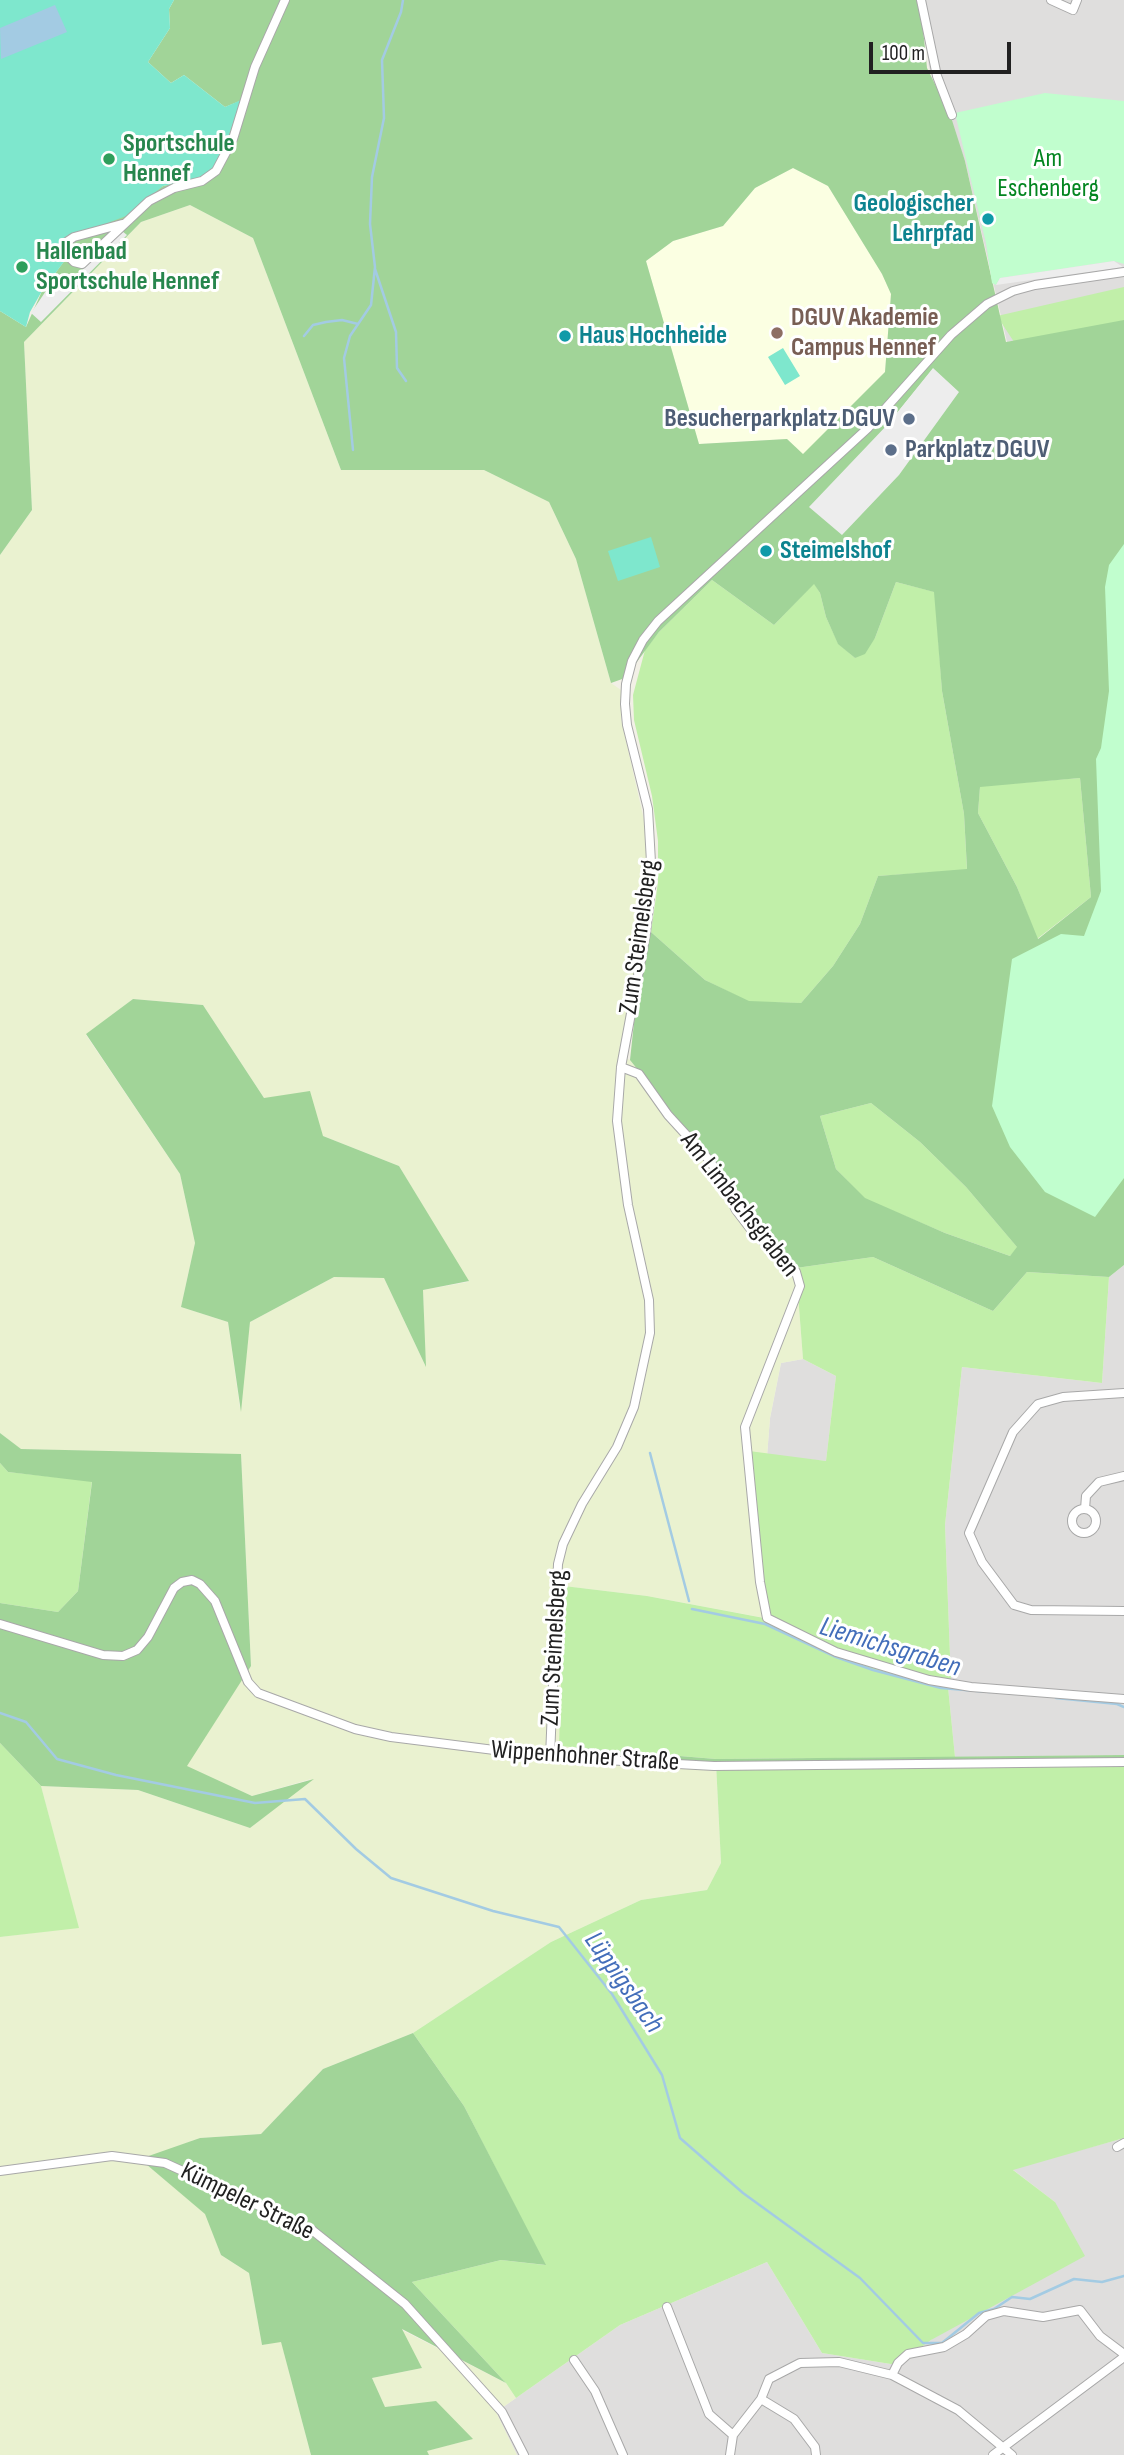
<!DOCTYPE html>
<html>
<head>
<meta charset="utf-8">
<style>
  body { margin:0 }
  #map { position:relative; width:1124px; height:2455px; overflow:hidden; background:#f2f0e6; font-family:"Sofia Sans Condensed",sans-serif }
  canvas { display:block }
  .scale { position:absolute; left:869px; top:42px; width:142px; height:32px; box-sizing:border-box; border:4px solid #212121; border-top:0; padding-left:9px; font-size:21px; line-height:24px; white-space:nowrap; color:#212121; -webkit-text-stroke:5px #fff; paint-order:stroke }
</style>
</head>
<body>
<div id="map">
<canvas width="1124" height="2455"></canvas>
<div class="scale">100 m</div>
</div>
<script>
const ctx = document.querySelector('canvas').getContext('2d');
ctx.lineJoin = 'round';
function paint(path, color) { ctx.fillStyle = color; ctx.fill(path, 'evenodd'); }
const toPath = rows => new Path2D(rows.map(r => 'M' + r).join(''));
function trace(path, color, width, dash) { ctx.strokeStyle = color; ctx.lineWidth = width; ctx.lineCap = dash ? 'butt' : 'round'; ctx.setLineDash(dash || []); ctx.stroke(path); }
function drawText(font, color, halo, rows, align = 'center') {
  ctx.font = font + ' "Sofia Sans Condensed",sans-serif'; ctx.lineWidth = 6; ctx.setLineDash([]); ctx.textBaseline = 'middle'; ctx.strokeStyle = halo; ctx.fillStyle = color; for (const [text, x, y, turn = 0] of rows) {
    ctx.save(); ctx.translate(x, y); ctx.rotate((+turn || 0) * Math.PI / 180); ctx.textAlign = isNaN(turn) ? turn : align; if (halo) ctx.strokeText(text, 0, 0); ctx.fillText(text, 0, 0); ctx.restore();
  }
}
paint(toPath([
  [920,0,1124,0,1124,320,1007,342,965,161,929,67],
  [1124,1265,1124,1755,955,1757,948,1687,951,1682,945,1525,962,1367,1102,1383,1109,1277],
  [803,1359,836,1376,826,1461,767,1456,770,1418,781,1363],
  [1124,2138,1124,2455,517,2455,496,2412,620,2325,767,2262,822,2353,897,2365,931,2340,1055,2202,1012,2169]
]), '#dfdedd');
paint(toPath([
  [793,168,828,186,882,274,891,294,885,372,803,455,787,439,699,444,646,261,673,241,723,226,755,188]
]), '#fbffe2');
paint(toPath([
  [190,205,253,238,341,470,484,470,549,502,576,559,611,683,621,690,621,719,649,842,642,934,623,1057,630,1060,796,1268,803,1359,781,1363,770,1418,767,1456,750,1451,765,1618,647,1596,564,1586,560,1746,638,1757,716,1763,721,1863,707,1890,641,1900,551,1942,413,2033,323,2069,261,2134,200,2138,141,2160,206,2214,221,2255,249,2273,262,2345,281,2341,311,2455,0,2455,0,1937,78,1927,41,1786,138,1790,250,1828,311,1779,252,1796,186,1766,251,1666,241,1455,20,1449,0,1433,0,555,32,510,24,342,141,222],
  [133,999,203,1005,264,1098,323,1136,399,1166,468,1282,423,1290,425,1365,384,1278,334,1277,250,1322,240,1408,228,1322,181,1307,195,1243,180,1174,86,1035],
  [400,2329,506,2383,516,2398,496,2412,517,2455,429,2455,426,2451,472,2439,436,2402,385,2407,372,2378,422,2368]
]), '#eaf2d0');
paint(toPath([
  [1124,287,1124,356,1016,345,997,316],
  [712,580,774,625,814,583,820,593,826,617,838,643,855,658,875,638,896,582,935,592,942,691,964,814,967,870,878,876,860,924,833,966,801,1003,749,1002,705,980,651,932,658,882,658,841,652,796,634,720,633,695,645,650,659,632],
  [1080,778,1091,897,1037,939,1017,887,978,813,980,786],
  [871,1103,920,1142,966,1187,1018,1248,1010,1256,945,1233,865,1199,836,1169,820,1116],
  [873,1257,993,1311,1027,1272,1109,1277,1102,1383,962,1367,945,1525,951,1682,948,1687,955,1757,716,1759,559,1746,564,1586,647,1596,764,1618,749,1451,826,1461,836,1376,803,1359,796,1268],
  [0,1463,8,1472,92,1481,78,1591,58,1612,0,1603],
  [0,1743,41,1786,79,1928,0,1937],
  [1124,1758,1124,2138,1013,2170,1055,2202,1085,2256,931,2340,897,2365,822,2353,767,2262,620,2325,516,2398,506,2383,412,2282,501,2260,545,2265,464,2106,413,2033,551,1942,641,1900,707,1890,721,1863,716,1763]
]), '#c1efa9');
paint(toPath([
  [174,0,920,0,927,68,950,114,965,161,1006,342,1124,320,1124,1265,1109,1277,1027,1272,993,1311,873,1257,796,1268,630,1060,637,995,651,932,705,980,749,1001,801,1003,833,966,860,924,878,876,967,869,964,814,942,691,934,592,896,582,875,638,865,654,855,658,838,644,826,617,820,593,814,584,774,625,712,580,659,632,625,678,611,683,576,559,549,502,484,470,341,470,253,238,190,205,141,222,24,342,32,510,0,555,0,311,26,327,42,291,65,260,54,248,163,186,201,177,240,101,225,107,184,75,171,83,148,62,170,28,169,9],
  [793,168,828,186,882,274,891,294,885,372,803,454,787,439,699,444,646,261,673,241,723,226,755,188],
  [933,369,958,392,888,424],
  [1080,778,1091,897,1038,939,1017,887,978,813,980,787],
  [871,1103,920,1142,966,1187,1017,1247,1010,1256,945,1233,865,1198,836,1169,820,1116],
  [133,999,203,1005,264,1098,310,1091,323,1136,399,1166,469,1281,423,1290,426,1367,384,1278,334,1277,250,1322,241,1412,228,1322,181,1307,195,1243,180,1174,86,1034],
  [0,1433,21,1449,241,1454,251,1666,187,1766,252,1796,314,1779,250,1828,138,1790,41,1786,0,1743,0,1603,58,1612,78,1591,92,1482,8,1472,0,1463],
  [570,1747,716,1759,1124,1755,1124,1758,716,1763,638,1757,574,1750],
  [413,2033,464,2106,546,2265,501,2260,412,2282,506,2383,402,2329,422,2368,372,2378,385,2407,436,2401,473,2439,427,2451,429,2455,311,2455,281,2342,262,2345,249,2273,221,2255,205,2214,140,2159,200,2138,261,2134,323,2069]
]), '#a1d498');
paint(toPath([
  [1045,93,1124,101,1124,264,1114,261,1000,278,996,285,992,283,986,243,955,113],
  [1124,544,1124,1178,1095,1217,1045,1192,1010,1147,992,1106,1012,959,1061,934,1084,936,1101,891,1096,759,1101,748,1109,691,1105,587,1109,565]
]), '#c1fece');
paint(toPath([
  [0,0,174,0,169,9,170,28,148,62,171,83,184,75,225,107,241,100,224,150,213,168,201,177,163,186,126,216,65,239,54,247,66,259,42,291,30,312,26,327,0,311],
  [783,348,800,376,785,385,768,357],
  [651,537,660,567,618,581,608,551]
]), '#7ee7cd');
paint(toPath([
  [122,231,127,235,41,322,31,313,54,279,64,288],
  [1114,261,1123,267,996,285,1000,278],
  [933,368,959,392,899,475,842,535,809,507,888,424]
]), '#ededed');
paint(toPath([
  [55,5,67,32,1,59,0,28]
]), '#a3cbe3');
trace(toPath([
  [375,269,396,332,397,368,406,381],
  [304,336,313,325,326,322,342,320,358,324],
  [353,450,344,358,350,336,371,305,375,267,370,224,372,177,384,118,382,60,401,12,403,0],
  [650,1453,689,1601],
  [692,1609,765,1624,836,1657,873,1670,941,1688,990,1692],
  [1056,1698,1117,1704,1124,1707],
  [0,1713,26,1722,57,1759,116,1775,255,1803,305,1799,356,1849,391,1878,493,1911,559,1927,612,1994,662,2075,680,2138,743,2193,860,2278,923,2343,942,2343,979,2313,994,2309,1012,2297,1030,2299,1074,2279,1102,2282,1124,2276]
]), '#a3cbe3', 2.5);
const minor = toPath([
  [921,0,937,76,952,115],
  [1051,0,1073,10,1077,0],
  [122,224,74,237,65,243,63,251,74,262,82,264,149,201,174,188,202,181,216,171,233,139,255,67,285,0],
  [621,1067,639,1074,668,1115,711,1162,736,1210,752,1231,796,1272,800,1286,745,1427,760,1582,767,1618,836,1652,929,1680,971,1687,1124,1699],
  [1124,1393,1063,1397,1038,1404,1013,1432,969,1533,982,1562,1014,1605,1031,1610,1124,1611],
  [1085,1509,1086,1496,1099,1482,1124,1476],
  '1072 1521a12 12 0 1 1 24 0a12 12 0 1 1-24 0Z',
  [0,1624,103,1655,123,1656,137,1650,148,1637,174,1588,182,1582,192,1580,200,1584,215,1601,248,1682,258,1693,355,1729,391,1737,550,1757,714,1766,1124,1762],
  [550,1757,558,1564,563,1544,582,1504,617,1447,634,1407,650,1333,649,1300,628,1205,617,1121,621,1067,646,933,652,880,648,809,627,725,625,704,626,684,632,661,643,640,658,621,868,428,951,335,987,304,1013,291,1035,285,1124,272],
  [1117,2147,1124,2143],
  [0,2171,112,2156,165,2163,312,2230,405,2304,502,2412,524,2455],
  [667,2307,709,2414,733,2435],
  [574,2360,595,2391,623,2455],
  [892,2375,898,2363,908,2354,944,2347,966,2334,986,2316,1004,2311,1043,2317,1080,2310,1100,2336,1124,2354],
  [761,2399,794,2419,815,2447,816,2455],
  [730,2455,733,2435,761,2399,769,2379,800,2363,839,2362,892,2375,958,2410,1012,2455],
  [993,2455,1124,2357]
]);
trace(minor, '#a8a8a8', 10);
trace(minor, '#fff', 8);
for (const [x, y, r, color] of [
  [109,159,7,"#2e9e5b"],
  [988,219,7,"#0f9aa8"],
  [22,267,7,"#2e9e5b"],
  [777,333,7,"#8d6e63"],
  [565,336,7,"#0f9aa8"],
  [909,419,7,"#5c6f8a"],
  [891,450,7,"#5c6f8a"],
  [766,551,7,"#0f9aa8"]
]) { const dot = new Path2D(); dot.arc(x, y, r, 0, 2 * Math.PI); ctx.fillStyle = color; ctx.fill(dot); trace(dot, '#fff', 2.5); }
drawText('bold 26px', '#27864d', '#fff', [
  ["Sportschule",123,144],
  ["Hennef",123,174],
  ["Hallenbad",36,252],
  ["Sportschule Hennef",36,282]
], 'left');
drawText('26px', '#038520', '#fff', [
  ["Am",1048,159],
  ["Eschenberg",1048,189]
]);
drawText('bold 26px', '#0d838f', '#fff', [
  ["Geologischer",974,204,"right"],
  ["Lehrpfad",974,234,"right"],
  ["Haus Hochheide",579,336],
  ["Steimelshof",780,551]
], 'left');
drawText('bold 26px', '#785e54', '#fff', [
  ["DGUV Akademie",791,318],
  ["Campus Hennef",791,348]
], 'left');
drawText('bold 26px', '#4e5e75', '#fff', [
  ["Besucherparkplatz DGUV",895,419],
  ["Parkplatz DGUV",905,450,"left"]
], 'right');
drawText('26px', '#212121', '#fff', [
  ["Zum Steimelsberg",640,937,-82],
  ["Am Limbachsgraben",739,1205,52],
  ["Zum Steimelsberg",555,1648,-87],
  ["Wippenhohner Straße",585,1757,4],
  ["Kümpeler Straße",247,2202,26]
]);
drawText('italic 28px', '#436eba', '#fff', [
  ["Liemichsgraben",890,1648,17],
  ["Lüppigsbach",623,1983,55]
]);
</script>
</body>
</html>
